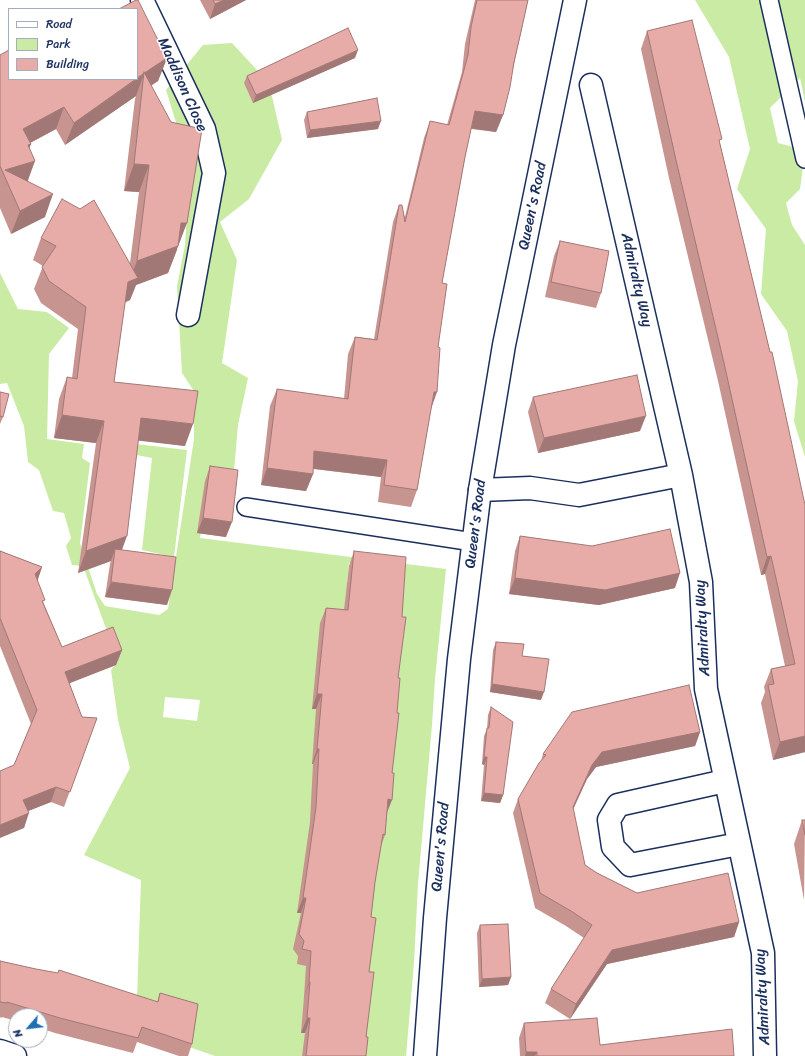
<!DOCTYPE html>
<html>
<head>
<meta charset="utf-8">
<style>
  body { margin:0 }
  #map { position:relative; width:805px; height:1056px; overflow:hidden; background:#fff; font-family:Sriracha,sans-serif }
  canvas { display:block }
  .legend { position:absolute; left:8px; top:8px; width:130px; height:72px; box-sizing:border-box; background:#fff; border:1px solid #a4acbf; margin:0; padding:5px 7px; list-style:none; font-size:12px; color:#1b2f5e }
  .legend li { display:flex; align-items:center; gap:8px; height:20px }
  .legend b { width:20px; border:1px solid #a4acbf }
  .north { position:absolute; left:8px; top:1008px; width:40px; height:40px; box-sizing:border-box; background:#fff; border:1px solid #a4acbf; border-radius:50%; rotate:242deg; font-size:11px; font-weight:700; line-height:16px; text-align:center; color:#1b2f5e }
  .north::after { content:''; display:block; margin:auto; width:14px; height:18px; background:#1f6fb2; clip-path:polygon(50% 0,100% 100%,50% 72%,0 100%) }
</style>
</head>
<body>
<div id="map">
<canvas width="805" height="1056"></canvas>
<ul class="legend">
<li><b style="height:5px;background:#fff"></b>Road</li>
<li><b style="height:11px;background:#c9eba4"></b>Park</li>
<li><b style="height:11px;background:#e7aca8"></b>Building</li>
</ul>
<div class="north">N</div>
</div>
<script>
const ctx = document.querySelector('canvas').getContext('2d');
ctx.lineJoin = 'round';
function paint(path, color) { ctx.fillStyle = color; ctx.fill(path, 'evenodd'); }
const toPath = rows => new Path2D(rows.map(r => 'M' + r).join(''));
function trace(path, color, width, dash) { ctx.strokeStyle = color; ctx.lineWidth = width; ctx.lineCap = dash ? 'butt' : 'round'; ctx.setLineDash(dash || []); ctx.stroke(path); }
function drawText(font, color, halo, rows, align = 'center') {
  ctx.font = font + ' Sriracha,sans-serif'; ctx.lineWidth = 3; ctx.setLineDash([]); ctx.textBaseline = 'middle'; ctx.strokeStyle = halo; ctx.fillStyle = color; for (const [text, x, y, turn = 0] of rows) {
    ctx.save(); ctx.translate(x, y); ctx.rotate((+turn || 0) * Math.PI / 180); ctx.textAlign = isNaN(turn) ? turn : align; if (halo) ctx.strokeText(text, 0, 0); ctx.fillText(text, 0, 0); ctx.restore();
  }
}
paint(toPath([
  [695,0,805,0,805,102,800,78,770,108,778,143,805,150,800,189,786,203,792,225,805,245,805,457,794,421,798,381,787,331,761,294,766,229,737,189,750,149,729,57],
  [232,43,269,83,282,140,249,199,220,222,237,260,222,363,248,378,238,425,234,471,210,473,200,538,446,569,435,679,432,725,418,884,414,963,406,1056,215,1056,189,1047,156,1002,137,998,141,880,84,855,130,768,118,720,111,670,118,661,83,566,72,565,66,546,71,538,64,513,53,511,39,470,28,462,24,426,7,383,0,384,0,273,18,309,47,312,69,328,49,354,47,439,84,444,82,458,90,463,80,543,97,594,105,606,159,615,168,609,194,439,194,391,182,373,177,286,185,245,189,181,179,132,166,90,203,45],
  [349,563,365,564,347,585],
  [165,697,200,700,197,721,163,717],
  [386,753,332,766,312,764],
  [127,443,187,450,174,557,142,550,152,458,126,453]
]), '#c9eba4');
const service = toPath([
  [769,0,805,159],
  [246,507,473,542]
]);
const minor = toPath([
  [142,0,204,129,214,173,188,315],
  [591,85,681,475,701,582,706,689,763,953,765,1056],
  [480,490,530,488,579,495,681,475],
  [725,781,618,805,609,820,613,847,630,865,739,844],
  [0,1051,15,1056]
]);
const secondary = toPath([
  [425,1056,435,918,459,659,480,490,504,345,575,0]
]);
trace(service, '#1b2f5e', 20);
trace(minor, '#1b2f5e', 25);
trace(secondary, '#1b2f5e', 25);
trace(service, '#fff', 17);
trace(minor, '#fff', 22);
trace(secondary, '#fff', 22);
paint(toPath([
  [200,0,246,0,210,19],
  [475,0,528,0,503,115,496,132,471,129,465,157,442,283,438,347,431,409,417,490,411,507,378,502,381,477,313,469,313,474,306,491,261,485,270,406,277,389,344,399,348,354,355,337,374,339,393,222,399,205,405,217,424,138,430,121,447,125,462,72,465,44],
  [137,9,167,58,158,81,151,85,177,250,168,273,136,285,130,300,125,302,114,382,185,446,138,440,122,550,167,605,105,597,110,564,111,561,78,573,96,443,54,438,59,399,67,377,72,378,78,329,41,303,34,289,43,266,33,260,41,238,130,263,139,192,124,191,135,99,136,96,65,145,56,129,30,143,31,144,29,148,28,182,45,217,11,234,0,208,0,55,9,79],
  [647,31,720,144,770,352,805,752,773,760,761,703,765,692,764,687,771,669,785,666,765,574,761,575,718,381,669,178,641,49],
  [355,58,253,103,244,83,247,76],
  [307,112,378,129,307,138,304,120],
  [560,241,601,293,596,308,545,297,554,256],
  [0,392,3,417,0,424],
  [533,397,640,431,538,453,528,412],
  [210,466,226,537,197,533,205,481],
  [520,536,675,588,599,605,509,594,515,551],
  [0,551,42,567,37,581,44,604,62,647,122,650,116,665,69,683,82,717,97,718,64,807,51,802,28,811,24,828,14,765,31,724,0,646],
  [354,551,398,678,385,835,381,846,375,882,371,917,369,972,366,1037,366,1056,302,1056,305,1033,301,1033,304,997,306,966,297,964,298,956,293,949,301,913,297,913,310,822,313,764,312,764,316,709,312,709,320,623,326,608,344,610,349,566],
  [496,642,522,656,541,700,490,692,493,650],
  [491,707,503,795,500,803,481,801,484,765,482,764,484,736,487,729,488,715],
  [700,732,695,746,596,767,587,779,573,810,585,865,597,873,637,893,739,922,734,937,607,964,570,1019,545,1003,551,989,584,938,566,926,535,908,513,813,518,799,541,761,543,754],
  [802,820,805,820,804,900,794,844],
  [480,925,511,977,508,985,479,987,477,933],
  [0,961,157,1002,160,993,192,1044,188,1056,179,1056,137,1042,133,1053,55,1033,40,1028,40,1016,16,1016,16,1021,2,1017,2,1018,0,1017],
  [524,1023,600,1045,734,1056,520,1056,519,1038]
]), '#c79490');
paint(toPath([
  [224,0,246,0,210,19,215,4],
  [358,50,355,58,253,103,256,95],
  [167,58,158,81,142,92,144,73],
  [144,74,136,96,65,145,74,123],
  [64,107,56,129,15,151,23,129],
  [475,111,503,115,496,132,469,128],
  [381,121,378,129,307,138,310,130],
  [31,144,23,165,35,161,27,183,5,170,28,145],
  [134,164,149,165,139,192,124,191],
  [53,194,45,217,11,234,20,211],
  [181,223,187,223,168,273,136,285,130,300,120,305,128,282,129,282,137,261],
  [434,392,437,392,431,409],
  [62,415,104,421,96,443,54,438],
  [646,416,640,431,538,453,544,438],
  [141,418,193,424,185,446,133,440],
  [314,451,387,460,381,477,308,468],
  [267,468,313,474,306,491,261,485],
  [203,518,232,522,226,537,197,533],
  [127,536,119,558,115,549,111,561,78,573,86,551],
  [771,556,765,574,761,575,767,557],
  [42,567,37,582,35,574],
  [680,573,675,588,599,605,509,594,515,578],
  [111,582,172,590,167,605,105,597],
  [122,650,116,665,60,687,65,672],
  [492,684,544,692,541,700,490,692],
  [317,694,322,694,316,709,312,709],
  [700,732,695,746,596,767,587,779,567,822,573,807,592,765,602,752],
  [805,736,805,752,773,760,780,742],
  [317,749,319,749,313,764,312,764],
  [484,757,487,757,484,765,482,764],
  [56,787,51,802,18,815,23,800],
  [484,793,503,795,500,803,481,801],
  [388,799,392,800,386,815],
  [29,813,24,828,0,838,0,825],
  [303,898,306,898,301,913,297,913],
  [739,922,734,937,607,964,570,1019,576,1004,612,950],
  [511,977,508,985,479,987,482,979],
  [309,982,310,982,304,997],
  [307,1018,310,1018,305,1033,301,1033],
  [526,1052,537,1052,535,1056,525,1056]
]), '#a27876');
const building = toPath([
  [136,0,138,0,167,58,137,78,137,9,119,9,136,0],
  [213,0,224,0,215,4,213,0],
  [477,0,528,0,520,36,514,62,510,87,503,115,475,111,465,157,442,283,447,284,438,347,440,348,437,392,434,392,417,490,384,485,387,460,314,451,313,474,267,468,277,389,348,399,355,337,377,340,399,205,402,205,405,222,430,121,449,125,468,55,471,27,477,0],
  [692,20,722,139,719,140,770,352,772,352,805,505,805,736,780,742,768,685,774,684,771,669,795,664,771,556,767,557,724,363,676,160,647,31,692,20],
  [348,28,358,50,256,95,247,76,348,28],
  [9,50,9,79,136,79,74,123,64,107,23,129,31,144,28,145,35,161,5,170,53,194,20,211,0,166,0,55,9,50],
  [144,72,171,122,202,129,187,223,181,223,178,246,137,261,149,165,134,164,144,72],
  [377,98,381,121,310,130,307,112,377,98],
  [62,199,80,209,94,200,138,278,128,282,114,382,198,391,193,424,141,418,127,536,86,551,104,421,62,415,67,377,77,379,86,307,49,281,42,267,56,246,41,238,62,199],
  [560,241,609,251,601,293,551,282,560,241],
  [637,375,646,416,544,438,533,397,637,375],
  [0,392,9,394,3,417,0,416,0,392],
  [210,466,238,470,232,522,203,518,210,466],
  [670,529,680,573,605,590,515,578,520,536,592,546,670,529],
  [115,549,176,557,172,590,111,582,115,549],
  [0,551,42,567,35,574,45,600,42,601,62,647,113,627,122,650,65,672,82,717,97,718,70,792,56,787,23,800,29,813,0,825,0,771,14,765,37,710,0,618,0,551],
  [354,551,406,557,402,617,406,617,398,678,400,678,397,713,399,713,392,773,394,773,392,800,388,799,385,835,383,834,375,882,371,917,376,918,369,972,374,972,366,1037,368,1037,366,1056,306,1056,310,1018,307,1018,310,982,309,982,311,951,302,949,304,941,299,934,306,898,303,898,316,807,319,749,317,749,322,694,317,694,326,608,348,610,354,551],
  [496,642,524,644,522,656,549,659,544,692,492,684,496,642],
  [689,685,700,732,602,752,592,765,573,807,585,865,597,873,637,893,728,873,739,922,612,950,576,1004,551,989,592,925,571,911,540,893,518,799,539,763,546,755,543,754,572,712,689,685],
  [491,707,513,722,503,795,484,793,487,757,484,757,487,728,489,728,491,707],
  [802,820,805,820,805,835,802,820],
  [508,924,511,977,482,979,480,925,508,924],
  [0,961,36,969,58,973,59,970,158,1002,160,993,198,1004,192,1044,142,1027,138,1038,60,1018,7,1002,7,1003,0,1002,0,961],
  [597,1018,600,1045,732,1029,734,1056,537,1056,537,1052,526,1052,524,1023,597,1018]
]);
paint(building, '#e7aca8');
trace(building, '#a27876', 1);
drawText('15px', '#1b2f5e', '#fff', [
  ["Maddison Close",182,85,66],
  ["Queen's Road",533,206,-78],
  ["Admiralty Way",636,280,77],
  ["Queen's Road",476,524,-83],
  ["Admiralty Way",703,628,-93],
  ["Queen's Road",441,847,-85],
  ["Admiralty Way",763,997,-93]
]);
</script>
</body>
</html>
